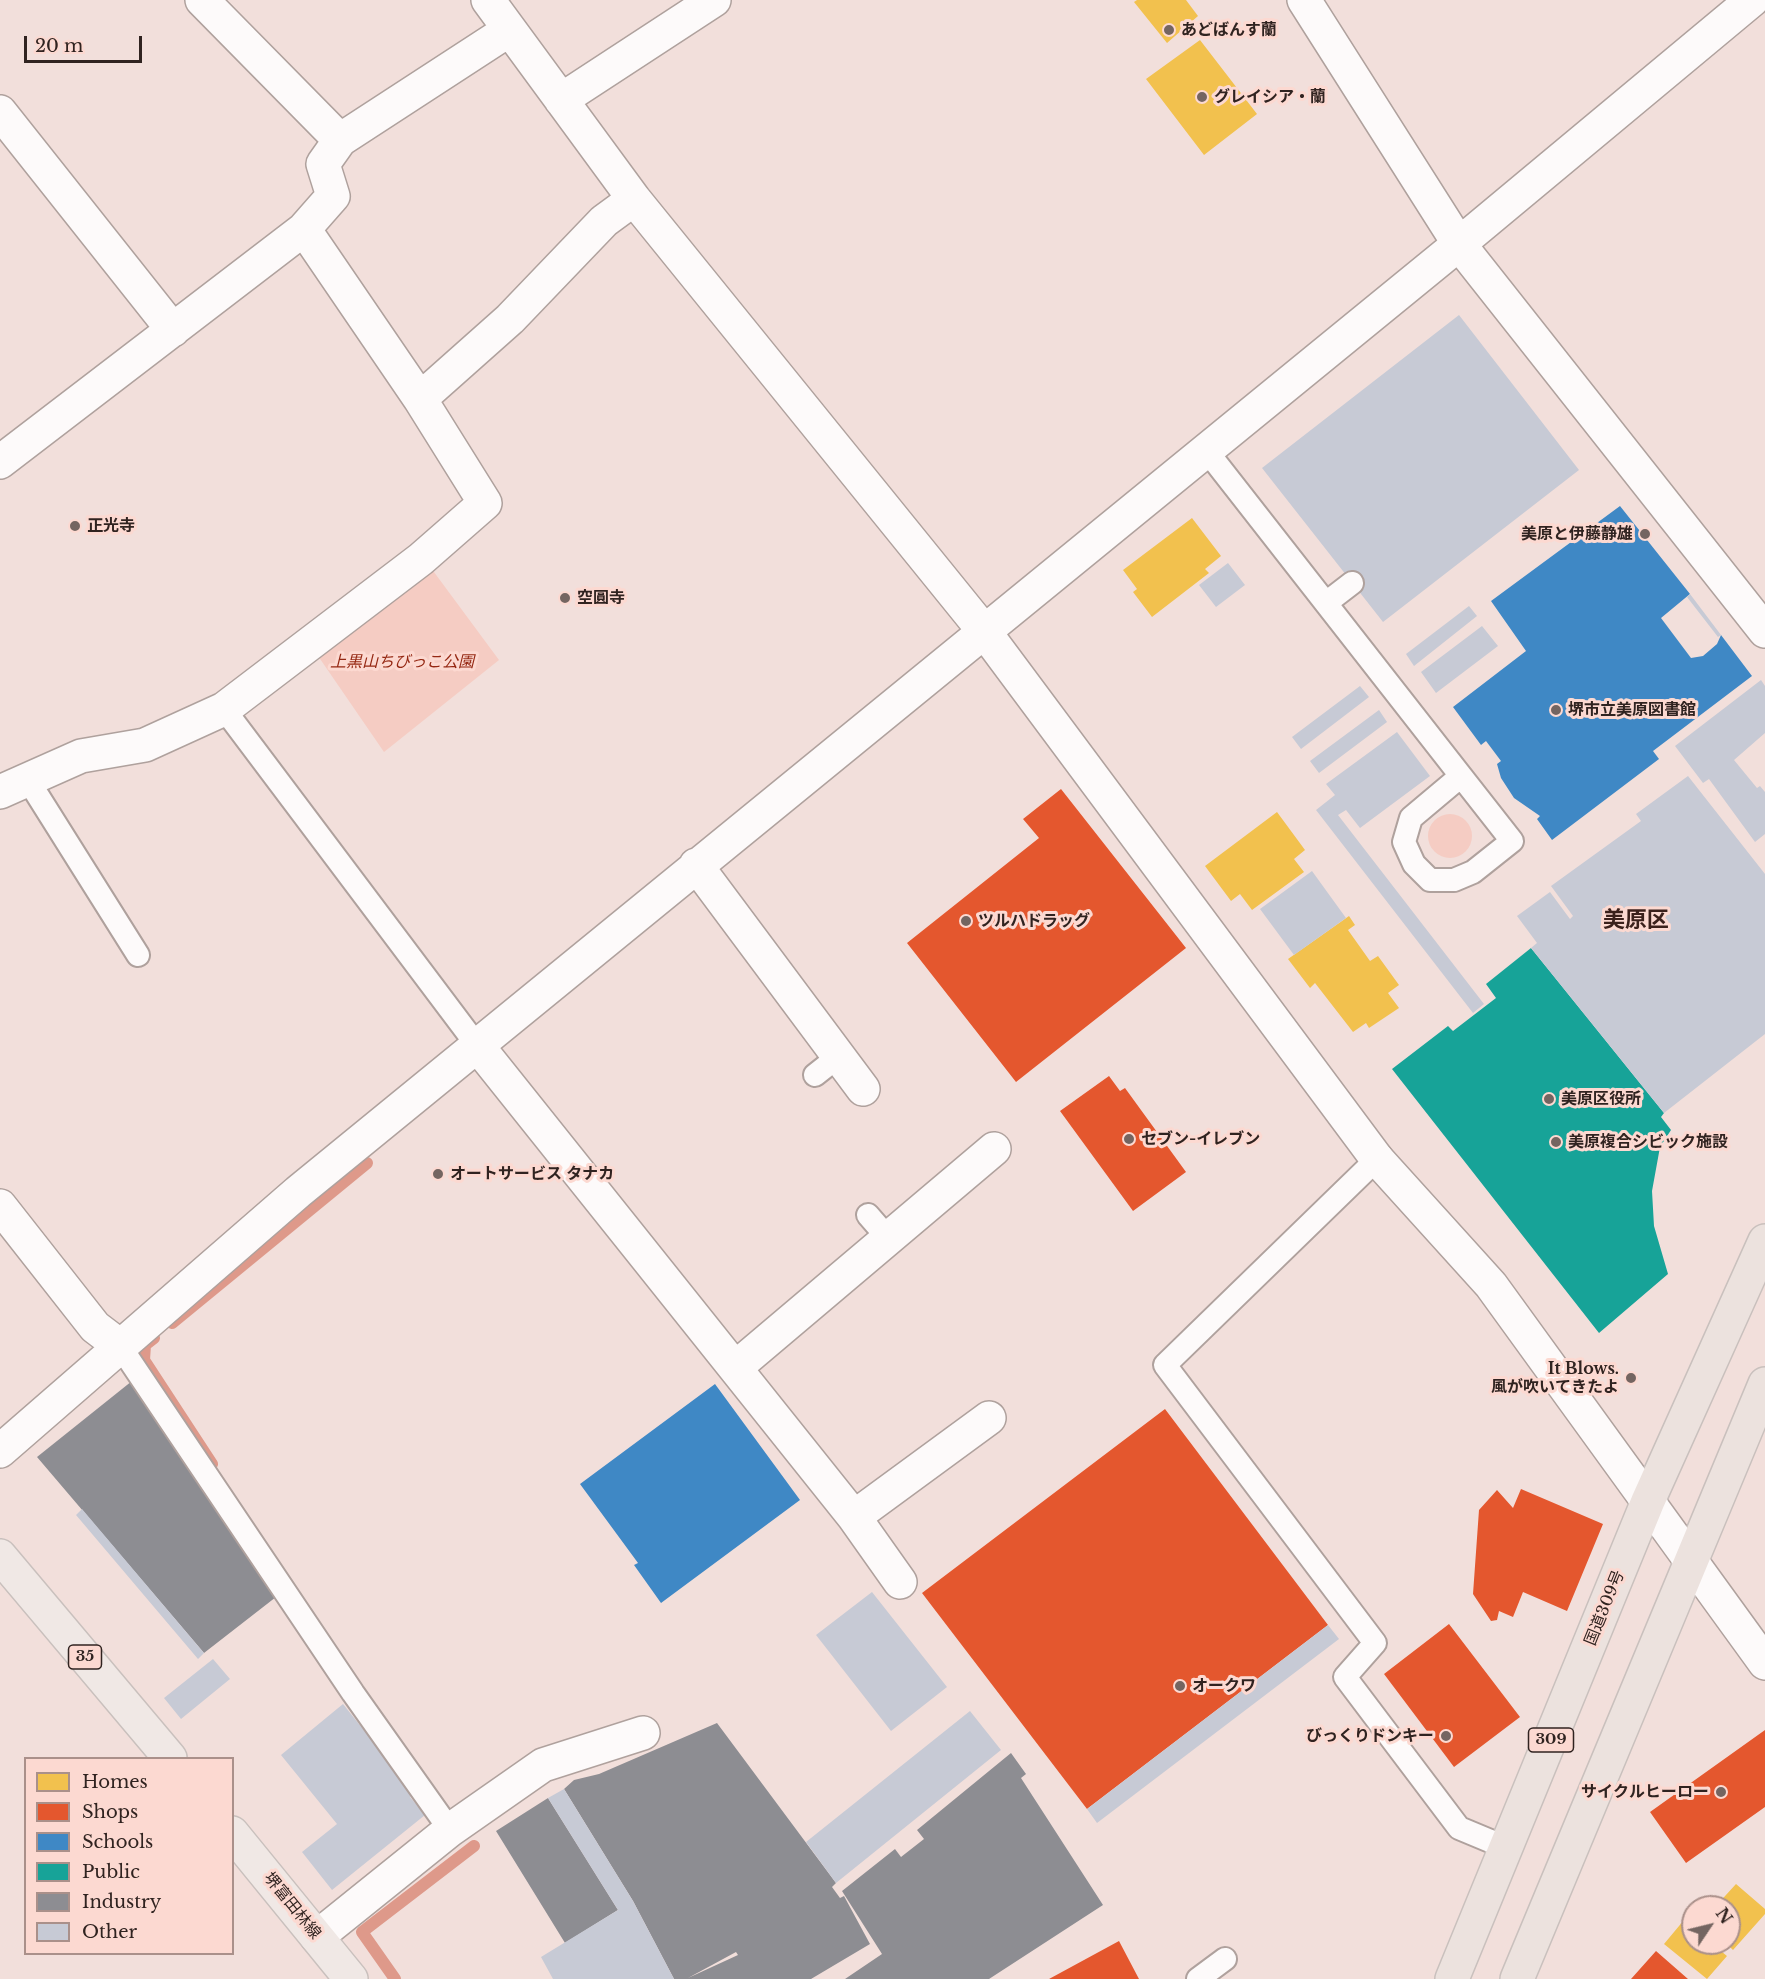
<!DOCTYPE html>
<html>
<head>
<meta charset="utf-8">
<style>
	body { margin:0 }
	#map { position:relative; width:1765px; height:1979px; overflow:hidden; background:#f2dfdb; font-family:"Libre Baskerville",serif }
	canvas { display:block }
	.legend { position:absolute; left:24px; top:1757px; width:210px; height:198px; box-sizing:border-box; background:#fcd9d1; border:2px solid #aa908a; margin:0; padding:8px 10px; list-style:none; font-size:18px; color:#302320 }
	.legend li { display:flex; align-items:center; gap:12px; height:30px }
	.legend b { width:30px; border:2px solid #aa908a }
	.north { position:absolute; left:1681px; top:1895px; width:60px; height:60px; box-sizing:border-box; background:#fcd9d1; border:2px solid #aa908a; border-radius:50%; rotate:55deg; font-size:16px; font-weight:700; line-height:24px; text-align:center; color:#302320 }
	.north::after { content:''; display:block; margin:auto; width:21px; height:27px; background:#746561; clip-path:polygon(50% 0,100% 100%,50% 72%,0 100%) }
	.scale { position:absolute; left:24px; top:36px; width:118px; height:27px; box-sizing:border-box; border:3px solid #302320; border-top:0; padding-left:8px; font-size:18px; line-height:21px; white-space:nowrap; color:#302320; -webkit-text-stroke:4px #fcd9d1; paint-order:stroke }
</style>
</head>
<body>
<div id="map">
<canvas width="1765" height="1979"></canvas>
<ul class="legend">
<li><b style="height:16px;background:#f2c14e"></b>Homes</li>
<li><b style="height:16px;background:#e4572e"></b>Shops</li>
<li><b style="height:16px;background:#3f88c5"></b>Schools</li>
<li><b style="height:16px;background:#17a398"></b>Public</li>
<li><b style="height:16px;background:#8d8d92"></b>Industry</li>
<li><b style="height:16px;background:#c7cad5"></b>Other</li>
</ul>
<div class="north">N</div>
<div class="scale">20 m</div>
</div>
<script>
const g = document.querySelector('canvas').getContext('2d');
g.lineJoin = 'round';
function fillPath(path, color) {
  g.fillStyle = color;
  g.fill(path, 'evenodd');
}
function toPath(rows) {
  const path = new Path2D();
  for (const r of rows) {
    if (r.length === 3) {
      path.moveTo(r[0] + r[2], r[1]);
      path.arc(r[0], r[1], r[2], 0, 2 * Math.PI);
      continue;
    }
    path.moveTo(r[0], r[1]);
    for (let i = 2; i < r.length; i += 2) path.lineTo(r[i], r[i + 1]);
  }
  return path;
}
function stroke(path, color, width, dash) {
  g.strokeStyle = color;
  g.lineWidth = width;
  g.lineCap = dash ? 'butt' : 'round';
  g.setLineDash(dash || []);
  g.stroke(path);
}
function drawText(font, color, halo, rows, align = 'center') {
  g.font = font + ' "Libre Baskerville","Noto Sans JP",serif';
  g.lineWidth = 6;
  g.setLineDash([]);
  g.textBaseline = 'middle';
  g.strokeStyle = halo;
  g.fillStyle = color;
  for (const [text, x, y, turn = 0] of rows) {
    g.save();
    g.translate(x, y);
    g.rotate((+turn || 0) * Math.PI / 180);
    g.textAlign = isNaN(turn) ? turn : align;
    if (halo) g.strokeText(text, 0, 0);
    g.fillText(text, 0, 0);
    g.restore();
  }
}
fillPath(toPath([
	[431,568,499,660,384,752,316,653],
	[1450,836,22]
]), '#f5ccc3');
fillPath(toPath([
	[1137,0,1186,0,1198,16,1167,43,1134,2],
	[1200,40,1257,114,1204,155,1146,79],
	[1192,518,1221,556,1205,569,1209,573,1152,617,1133,592,1137,589,1123,570],
	[1277,812,1305,850,1294,859,1304,872,1252,910,1240,894,1231,901,1205,866],
	[1349,916,1355,925,1348,930,1370,961,1378,956,1399,985,1388,993,1399,1008,1369,1028,1366,1023,1353,1032,1315,983,1310,988,1288,959],
	[1736,1884,1765,1909,1765,1914,1733,1950,1726,1943,1729,1943,1729,1907,1715,1907],
	[1684,1920,1693,1927,1693,1943,1711,1943,1727,1956,1707,1979,1664,1944]
]), '#f2c14e');
fillPath(toPath([
	[1061,789,1186,948,1016,1082,907,943,1039,838,1023,819],
	[1109,1076,1120,1091,1125,1088,1186,1172,1133,1211,1060,1111],
	[1165,1409,1328,1625,1087,1809,922,1593],
	[1521,1489,1603,1524,1567,1611,1523,1592,1513,1617,1499,1611,1497,1620,1491,1621,1473,1594,1479,1510,1497,1490,1513,1508],
	[1449,1624,1520,1717,1454,1767,1384,1674],
	[1765,1730,1765,1807,1686,1863,1650,1812],
	[1119,1941,1139,1979,1049,1979],
	[1656,1951,1688,1979,1631,1979]
]), '#e4572e');
fillPath(toPath([
	[1620,506,1690,594,1661,618,1691,658,1703,656,1717,644,1721,635,1752,676,1653,751,1659,759,1552,840,1537,819,1540,816,1514,798,1501,778,1497,764,1501,761,1486,741,1481,745,1453,707,1526,651,1491,601],
	[715,1384,800,1500,661,1603,634,1565,638,1563,580,1484]
]), '#3f88c5');
fillPath(toPath([
	[1531,948,1664,1113,1661,1117,1671,1130,1660,1147,1652,1191,1654,1226,1668,1274,1599,1333,1392,1069,1448,1026,1453,1031,1496,998,1486,984]
]), '#17a398');
fillPath(toPath([
	[132,1381,276,1597,204,1653,37,1457],
	[717,1723,836,1883,832,1887,840,1898,844,1896,870,1944,811,1979,674,1979,633,1901,564,1789,574,1780,599,1774],
	[736,1952,738,1955,688,1978],
	[1011,1753,1026,1774,1021,1778,1103,1905,989,1979,845,1979,882,1954,842,1891,895,1849,901,1857,924,1839,917,1830],
	[548,1798,618,1910,565,1943,496,1831]
]), '#8d8d92');
stroke(toPath([
	[172,1323,367,1163],
	[154,1338,145,1345,144,1360,212,1464],
	[395,1979,362,1932,474,1846]
]), '#de998a', 12);
fillPath(toPath([
	[1459,315,1579,470,1383,622,1262,468],
	[1228,563,1245,585,1216,607,1199,585],
	[1690,594,1721,635,1718,637,1687,597],
	[1469,606,1477,616,1414,666,1406,654],
	[1482,626,1498,646,1436,693,1421,672],
	[1761,680,1765,686,1765,733,1734,760,1757,788,1760,786,1765,792,1765,834,1755,842,1709,779,1703,783,1675,746],
	[1360,686,1369,697,1301,749,1292,737],
	[1379,710,1387,722,1319,773,1310,761],
	[1397,732,1430,776,1360,828,1346,810,1338,815,1484,1004,1473,1013,1316,810,1335,795,1326,784],
	[1688,776,1765,874,1765,1034,1664,1113,1531,948,1537,943,1517,916,1550,892,1570,919,1573,916,1551,886,1641,821,1636,814],
	[1312,871,1346,918,1294,955,1260,909],
	[82,1509,204,1653,198,1659,76,1515],
	[872,1592,947,1687,891,1731,816,1635],
	[1328,1625,1339,1639,1097,1823,1087,1809],
	[213,1659,230,1679,181,1719,164,1698],
	[343,1704,414,1793,410,1797,425,1815,332,1890,302,1852,337,1824,281,1755],
	[970,1711,1001,1750,836,1883,806,1842],
	[564,1789,633,1901,674,1979,553,1979,541,1957,618,1910,548,1798]
]), '#c7cad5');
const service = toPath([
	[1206,450,1461,776,1512,841,1473,872,1454,880,1430,880,1414,864,1404,842,1411,818,1461,776],
	[1326,603,1352,583],
	[224,709,476,1044],
	[28,780,138,955],
	[815,1075,839,1056],
	[1377,1159,1165,1365,1375,1643,1345,1677,1459,1828,1507,1848],
	[868,1215,888,1238],
	[120,1346,353,1693,450,1830],
	[1198,1979,1225,1959]
]);
const minor = toPath([
	[202,0,340,140],
	[488,0,634,199,984,631,1377,1159],
	[561,100,714,0],
	[0,112,173,330],
	[420,399,510,319,604,221,634,199],
	[0,462,304,229,333,196,323,164,340,140,509,30],
	[0,792,81,756,145,745,224,709,421,559,485,503,420,399,304,229],
	[696,865,863,1089],
	[476,1044,854,1517,900,1582],
	[0,1206,95,1327,120,1346],
	[735,1368,994,1149],
	[0,1451,298,1192,1459,244,1752,0],
	[854,1517,989,1418],
	[317,1937,450,1830,543,1765,643,1733]
]);
const tertiary = toPath([
	[1304,0,1459,244,1765,631],
	[1377,1159,1491,1285,1765,1663]
]);
const primary = toPath([
	[0,1556,170,1758],
	[232,1833,351,1979]
]);
const trunk = toPath([
	[1452,1979,1648,1501,1765,1241],
	[1517,1979,1765,1384]
]);
stroke(service, '#afa19d', 26);
stroke(minor, '#afa19d', 36);
stroke(tertiary, '#afa19d', 36);
stroke(primary, '#c9c0bd', 36);
stroke(trunk, '#c9c0bd', 36);
stroke(service, '#fdfafa', 22);
stroke(minor, '#fdfafa', 33);
stroke(tertiary, '#fdfafa', 33);
stroke(primary, '#f0e8e5', 33);
stroke(trunk, '#ece2de', 33);
for (const [x, y, r, color] of [
	[1169,30,6,"#746561"],
	[1202,97,6,"#746561"],
	[75,526,6,"#746561"],
	[1645,534,6,"#746561"],
	[565,598,6,"#746561"],
	[1556,710,6,"#746561"],
	[966,921,6,"#746561"],
	[1549,1099,6,"#746561"],
	[1129,1139,6,"#746561"],
	[1556,1142,6,"#746561"],
	[438,1174,6,"#746561"],
	[1631,1378,6,"#746561"],
	[1180,1686,6,"#746561"],
	[1446,1736,6,"#746561"],
	[1721,1792,6,"#746561"]
]) {
  const dot = new Path2D();
  dot.arc(x, y, r, 0, 2 * Math.PI);
  g.fillStyle = color;
  g.fill(dot);
  stroke(dot, '#fcd9d1', 2);
}
for (const [x, y, w] of [
	[85,1657,33],
	[1551,1740,45]
]) {
  const box = new Path2D();
  box.roundRect(x - w / 2, y - 12, w, 24, 4.5);
  g.fillStyle = '#fcd9d1';
  g.fill(box);
  stroke(box, '#302320', 1.5);
}
drawText('bold 15px', '#302320', null, [
	["35",85,1657],
	["309",1551,1740]
]);
drawText('bold 16px', '#302320', '#fcd9d1', [
	["あどばんす蘭",1181,30],
	["グレイシア・蘭",1214,97],
	["正光寺",87,526],
	["美原と伊藤静雄",1633,534,"right"],
	["空圓寺",577,598],
	["堺市立美原図書館",1568,710],
	["ツルハドラッグ",978,921],
	["美原区役所",1561,1099],
	["セブン-イレブン",1141,1139],
	["美原複合シビック施設",1568,1142],
	["オートサービス タナカ",450,1174],
	["It Blows.",1619,1369,"right"],
	["風が吹いてきたよ",1619,1387,"right"],
	["オークワ",1192,1686],
	["びっくりドンキー",1434,1736,"right"],
	["サイクルヒーロー",1709,1792,"right"]
], 'left');
drawText('italic 16px', '#952813', '#fcd9d1', [
	["上黒山ちびっこ公園",402,662]
]);
drawText('16px', '#302320', '#fcd9d1', [
	["国道309号",1605,1608,-68],
	["堺富田林線",292,1906,51]
]);
drawText('bold 22px', '#3b211c', '#fcd9d1', [
	["美原区",1636,921]
]);
</script>
</body>
</html>
